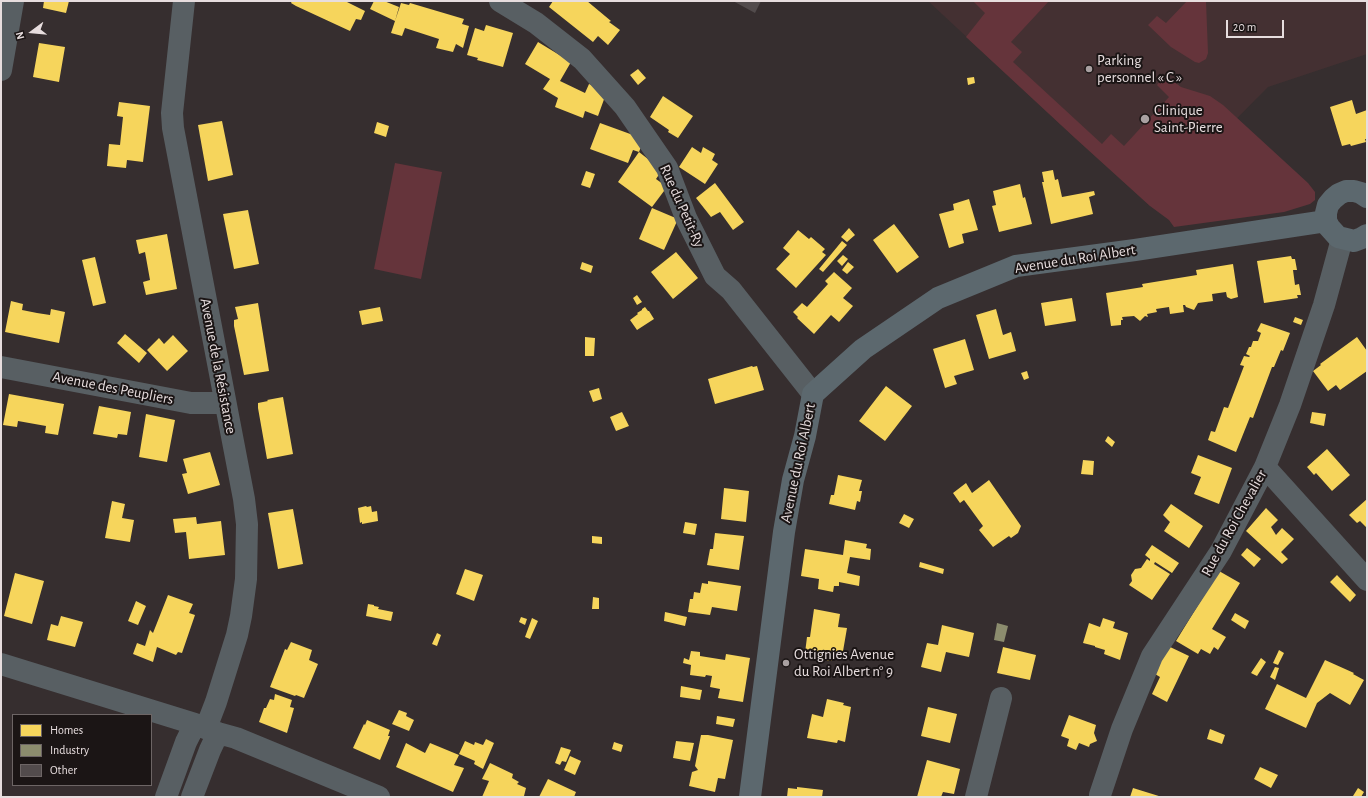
<!DOCTYPE html>
<html>
<head>
<meta charset="utf-8">
<style>
	body { margin:0 }
	#map { position:relative; width:1368px; height:798px; overflow:hidden; background:#362e2f; font-family:"Alegreya Sans",sans-serif }
	canvas { display:block }
	.frame { position:absolute; inset:0; border:2px solid #e7ddde; pointer-events:none }
	.legend { position:absolute; left:12px; top:714px; width:140px; height:72px; box-sizing:border-box; background:#1b1515; border:1px solid #6d6565; margin:0; padding:5px 7px; list-style:none; font-size:12px; color:#e7ddde }
	.legend li { display:flex; align-items:center; gap:8px; height:20px }
	.legend b { width:20px; border:1px solid #6d6565 }
	.north { position:absolute; left:12px; top:12px; width:40px; height:40px; -webkit-text-stroke:3px #1b1515; paint-order:stroke; rotate:254deg; font-size:11px; font-weight:700; line-height:16px; text-align:center; color:#e7ddde }
	.north::after { content:''; display:block; margin:auto; width:14px; height:18px; background:#e7ddde; clip-path:polygon(50% 0,100% 100%,50% 72%,0 100%) }
	.scale { position:absolute; left:1226px; top:20px; width:58px; height:18px; box-sizing:border-box; border:2px solid #e7ddde; border-top:0; padding-left:5px; font-size:12px; line-height:14px; white-space:nowrap; color:#e7ddde; -webkit-text-stroke:3px #1b1515; paint-order:stroke }
</style>
</head>
<body>
<div id="map">
<canvas width="1368" height="798"></canvas>
<div class="frame"></div>
<ul class="legend">
<li><b style="height:11px;background:#f6d55c"></b>Homes</li>
<li><b style="height:11px;background:#8c8c6e"></b>Industry</li>
<li><b style="height:11px;background:#524b4c"></b>Other</li>
</ul>
<div class="north">N</div>
<div class="scale">20 m</div>
</div>
<script>
const g = document.querySelector('canvas').getContext('2d');
g.lineJoin = 'round';
function fillPath(path, color) {
  g.fillStyle = color;
  g.fill(path, 'evenodd');
}
function toPath(rows) {
  const path = new Path2D();
  for (const r of rows) {
    path.moveTo(r[0], r[1]);
    for (let i = 2; i < r.length; i += 2) path.lineTo(r[i], r[i + 1]);
  }
  return path;
}
function stroke(path, color, width, dash) {
  g.strokeStyle = color;
  g.lineWidth = width;
  g.lineCap = dash ? 'butt' : 'round';
  g.setLineDash(dash || []);
  g.stroke(path);
}
function drawText(font, color, halo, rows, align = 'center') {
  g.font = font + ' "Alegreya Sans",sans-serif';
  g.lineWidth = 4;
  g.setLineDash([]);
  g.textBaseline = 'middle';
  g.strokeStyle = halo;
  g.fillStyle = color;
  for (const [text, x, y, turn = 0] of rows) {
    g.save();
    g.translate(x, y);
    g.rotate((+turn || 0) * Math.PI / 180);
    g.textAlign = isNaN(turn) ? turn : align;
    if (halo) g.strokeText(text, 0, 0);
    g.fillText(text, 0, 0);
    g.restore();
  }
}
fillPath(toPath([
	[928,1,1367,1,1367,54,1268,87,1150,206,1075,138]
]), '#443032');
fillPath(toPath([
	[973,1,1049,1,1011,42,1022,52,1013,62,1102,144,1111,134,1124,146,1169,97,1157,85,1165,75,1181,87,1210,96,1223,105,1308,183,1315,192,1315,200,1310,204,1284,212,1174,227,1169,220,1150,206,1075,138,966,37,985,13],
	[1187,1,1206,1,1208,53,1206,59,1199,63,1195,62,1171,47,1148,25,1157,16,1166,23],
	[395,163,442,172,421,279,374,269]
]), '#65343b');
fillPath(toPath([
	[44,1,69,1,66,13,43,8],
	[292,1,345,1,365,11,361,20,356,19,350,31,296,6,291,3],
	[374,1,384,1,399,7,395,21,370,9],
	[553,1,587,1,611,21,609,22,620,30,608,45,598,36,593,42,549,7],
	[401,3,409,5,410,3,464,19,462,24,469,26,463,48,456,44,453,52,436,48,439,39,405,28,402,36,391,33],
	[486,25,513,33,503,67,477,60,478,58,467,55,475,28,484,31],
	[538,42,571,62,560,81,585,93,589,84,607,91,598,116,585,111,583,118,555,107,558,98,543,89,550,79,525,64],
	[39,43,65,47,59,82,33,77],
	[638,69,646,78,638,85,630,75],
	[974,77,975,83,968,85,967,78],
	[663,96,693,116,678,138,668,132,669,130,650,117],
	[1352,100,1356,114,1367,110,1367,139,1365,139,1366,142,1351,146,1350,144,1342,146,1330,107],
	[119,102,150,106,143,162,127,160,126,168,107,166,109,144,120,145,123,117,117,116],
	[222,121,233,175,208,181,198,125],
	[377,122,389,126,386,137,374,133],
	[600,123,644,139,639,152,662,170,656,179,667,187,652,207,618,182,639,152,633,150,628,163,590,149],
	[692,147,701,153,703,147,715,154,712,160,718,164,705,184,679,167],
	[1053,170,1055,180,1058,179,1062,197,1094,191,1095,195,1089,197,1093,214,1051,224,1042,182,1044,182,1042,172],
	[586,171,595,174,590,188,581,185],
	[715,183,744,222,733,230,720,212,711,217,696,198],
	[1020,184,1023,198,1025,197,1032,224,999,232,992,206,996,205,993,191],
	[969,199,978,230,962,234,964,243,949,248,939,214,954,210,953,204],
	[652,208,678,219,664,250,639,239],
	[248,210,259,264,234,269,223,214],
	[894,224,919,257,897,273,873,240],
	[849,228,855,235,847,242,841,237],
	[798,230,809,239,811,237,825,249,822,252,826,255,796,288,776,269,790,254,783,248],
	[167,234,177,289,146,295,143,282,150,280,145,252,139,254,136,240],
	[842,241,847,245,823,272,819,269],
	[676,252,698,278,673,299,651,272],
	[843,255,848,259,842,266,837,261],
	[1291,256,1292,259,1295,259,1297,270,1293,270,1295,285,1299,284,1301,295,1297,295,1298,298,1264,303,1257,261],
	[95,257,106,303,93,306,82,260],
	[582,262,593,266,591,273,580,269],
	[848,262,854,267,847,274,842,270],
	[1233,264,1238,297,1231,299,1227,297,1226,292,1212,294,1213,301,1198,303,1194,310,1186,307,1185,305,1183,305,1184,312,1170,314,1169,307,1156,309,1157,312,1147,314,1148,317,1145,316,1140,321,1134,316,1122,317,1123,320,1121,320,1121,325,1111,326,1106,293,1143,287,1142,284,1197,275,1196,270],
	[834,272,852,288,843,298,853,306,839,322,831,315,814,334,797,318,798,317,793,312,802,303,807,307,828,284,825,281],
	[637,295,642,302,637,305,633,298],
	[1072,298,1076,321,1045,326,1041,303],
	[11,301,23,304,22,310,37,313,50,315,51,309,65,312,59,343,5,332],
	[258,303,269,371,244,375,234,326,234,320,238,319,235,307],
	[380,307,383,321,362,325,359,311],
	[645,307,648,311,649,311,654,319,637,330,630,320,638,314,637,313,642,310,642,309],
	[996,309,1003,335,1011,332,1016,351,989,359,976,315],
	[1295,317,1303,320,1301,325,1293,322],
	[1261,323,1290,333,1283,351,1281,350,1274,367,1272,367,1253,418,1250,417,1236,452,1208,440,1211,431,1215,432,1224,407,1228,408,1244,366,1240,365,1244,356,1249,357,1250,356,1246,354,1249,347,1251,347,1253,341,1258,341,1261,333,1257,331],
	[125,334,147,353,139,363,117,343],
	[173,335,188,351,167,371,147,350,159,338,164,344],
	[585,337,595,338,594,356,585,356],
	[1357,337,1367,351,1367,371,1340,390,1336,385,1328,391,1313,371,1321,365,1320,364],
	[965,339,974,370,954,376,957,384,945,388,933,349],
	[752,366,753,367,757,366,764,390,715,404,708,379],
	[1027,371,1029,378,1024,380,1021,373],
	[886,386,912,406,885,441,859,421],
	[599,388,602,399,593,402,589,391],
	[9,394,64,404,58,435,45,433,46,426,18,421,17,427,3,425],
	[283,397,293,454,267,459,258,408,258,403,268,401,267,400],
	[99,406,131,412,127,435,118,434,117,438,93,434],
	[622,412,629,426,616,431,610,417],
	[1312,412,1326,414,1324,426,1310,423],
	[146,414,175,420,167,462,139,457],
	[1108,436,1115,442,1112,447,1105,441],
	[1327,449,1350,475,1332,491,1316,473,1314,475,1307,467],
	[210,452,220,485,188,494,182,474,187,473,183,459],
	[1198,455,1232,468,1219,504,1194,494,1201,477,1191,473],
	[1083,460,1094,461,1093,475,1081,474],
	[838,475,862,480,859,491,862,491,860,502,857,501,855,510,829,504,831,495,834,495],
	[989,480,1021,526,1018,533,1011,538,1009,536,993,547,979,530,983,526,964,500,960,503,953,493,966,483,972,493],
	[724,488,749,491,746,522,721,519],
	[1367,499,1367,528,1360,521,1357,523,1349,515],
	[112,501,125,504,122,518,134,520,130,542,105,538],
	[1171,504,1203,526,1189,548,1164,531,1170,522,1163,515],
	[366,506,367,507,371,506,372,512,377,511,378,521,362,524,362,522,360,523,358,508],
	[1266,508,1278,520,1271,527,1276,535,1282,528,1294,539,1281,552,1288,559,1282,564,1246,531],
	[293,509,303,564,278,569,268,513],
	[904,514,914,519,909,528,899,523],
	[196,517,197,524,221,521,225,555,189,559,186,532,175,533,173,519],
	[685,522,697,524,695,535,683,533],
	[715,533,744,536,739,570,707,565,710,549,713,549],
	[592,536,602,537,602,544,592,543],
	[845,540,867,544,866,548,871,549,870,560,850,557,847,573,860,576,859,586,839,582,839,586,834,586,833,592,818,589,819,579,801,576,805,549,843,555],
	[1152,545,1179,563,1172,573,1155,562,1154,564,1170,574,1152,600,1129,585,1132,581,1131,575,1135,569,1141,568,1147,559,1150,561,1150,559,1145,555],
	[1247,548,1261,559,1254,567,1241,555],
	[920,562,944,569,943,574,919,567],
	[465,569,483,575,474,601,456,594],
	[1219,571,1240,583,1212,629,1226,637,1218,650,1214,647,1210,654,1201,649,1198,654,1176,641],
	[15,573,44,581,32,624,4,616],
	[1337,575,1356,595,1350,602,1330,582],
	[708,581,741,586,737,611,712,607,710,615,688,612,690,599,693,599,694,592,700,593,702,583,708,584],
	[168,595,193,604,189,613,195,615,182,653,178,652,176,655,157,647,153,662,133,654,137,643,145,646,150,630,153,633],
	[593,597,599,598,599,609,592,609],
	[136,601,146,606,138,625,128,621],
	[368,604,374,605,374,606,379,607,378,609,393,612,391,621,366,616],
	[814,609,840,614,838,627,847,628,842,657,834,655,834,657,832,657,832,661,820,660,821,655,805,653,807,637,810,637],
	[665,612,687,617,685,626,664,621],
	[1235,613,1249,621,1245,629,1231,620],
	[61,616,83,622,75,647,47,640,51,624,58,626],
	[521,617,527,619,525,625,519,622],
	[532,618,538,621,530,639,525,637],
	[1103,618,1115,622,1113,628,1128,633,1120,660,1104,654,1105,650,1095,647,1095,646,1083,643,1089,623,1100,627],
	[942,625,974,633,969,657,946,652,941,672,921,667,927,643,938,645],
	[437,633,441,635,437,646,432,644],
	[291,642,312,650,309,660,318,664,304,698,296,695,295,696,270,687,285,649,287,650],
	[1168,646,1189,656,1167,702,1152,694,1160,677,1155,674],
	[1003,647,1036,655,1030,680,997,673],
	[1279,650,1284,653,1278,665,1273,663],
	[691,651,700,652,700,656,725,660,726,654,750,658,743,702,718,698,720,689,710,687,712,676,706,675,705,677,690,675,691,665,683,663,684,658,689,660],
	[1261,658,1266,662,1257,676,1251,673],
	[1325,660,1354,673,1353,674,1364,680,1350,705,1330,693,1317,703,1306,728,1265,709,1277,684,1306,698],
	[1275,667,1279,668,1275,680,1270,677],
	[681,686,702,690,700,700,680,697],
	[275,694,292,700,290,707,294,708,287,733,259,722,264,708,266,708,270,699,274,700],
	[827,699,844,703,843,705,851,707,845,742,838,740,837,743,807,738,812,714,823,717],
	[928,707,957,714,950,743,921,736],
	[399,710,407,713,406,716,414,720,409,731,392,724],
	[1069,715,1096,725,1094,733,1097,741,1090,744,1089,747,1079,743,1076,750,1067,746,1069,739,1061,736],
	[717,716,735,719,733,727,716,724],
	[367,720,390,730,388,736,390,736,380,760,353,748,364,724,365,725],
	[1210,729,1225,735,1222,744,1207,739],
	[701,735,708,735,733,740,725,779,718,778,715,792,689,786,692,772,698,770,695,766],
	[486,739,494,743,483,769,474,764,475,761,459,754,465,741,474,745,475,742,483,745],
	[676,741,694,743,690,761,673,758],
	[614,742,623,745,621,752,612,749],
	[406,743,425,753,430,743,459,755,454,765,464,768,453,792,396,767],
	[561,747,571,750,566,762,562,761,560,765,555,763],
	[570,756,581,761,575,775,564,770],
	[927,760,960,769,954,794,943,792,941,797,917,797],
	[490,763,513,774,512,778,519,782,517,784,526,788,524,796,527,797,482,797,489,781,482,779],
	[1260,767,1278,775,1271,788,1254,779],
	[548,779,576,792,574,797,539,797],
	[797,787,823,790,822,797,787,797,788,788,797,789],
	[1133,788,1162,797,1130,797],
	[1358,788,1364,792,1361,797,1354,797,1353,796]
]), '#f6d55c');
fillPath(toPath([
	[997,623,1008,626,1004,642,994,640]
]), '#8c8c6e');
fillPath(toPath([
	[733,1,761,1,755,13]
]), '#524b4c');
stroke(toPath([
	[184,1,172,113,173,128,244,499,247,524,246,579,241,616,237,635,216,702,206,728],
	[500,1,536,23,582,59,625,107,667,168,686,218,715,276,731,290,813,394],
	[1,70,13,1],
	[1,367,191,403,225,403],
	[1265,467,1367,580],
	[1,664,195,724,218,733,236,738,379,797],
	[1100,795,1122,729,1152,656,1221,551,1265,467,1290,405,1324,305,1342,239],
	[166,797,186,742,195,724],
	[192,797,210,750,218,733],
	[976,797,1001,698]
]), '#585f63', 22);
stroke(toPath([
	[1367,197,1361,193,1354,191,1346,191,1339,194,1333,199,1328,205,1326,213,1326,221,1329,227,1338,237,1354,241,1362,238,1367,235],
	[750,797,784,532,793,480,805,436,813,394,863,349,938,298,1016,266,1135,250,1326,221]
]), '#5c686e', 22);
for (const [x, y, r, color] of [
	[1089,69,4,"#a9a0a1"],
	[1145,119,5,"#a9a0a1"],
	[786,663,4,"#a9a0a1"]
]) {
  const dot = new Path2D();
  dot.arc(x, y, r, 0, 2 * Math.PI);
  g.fillStyle = color;
  g.fill(dot);
  stroke(dot, '#1b1515', 1.5);
}
drawText('15px', '#e7ddde', '#1b1515', [
	["Parking",1097,60],
	["personnel « C »",1097,77],
	["Clinique",1154,110],
	["Saint-Pierre",1154,127],
	["Ottignies Avenue",794,654],
	["du Roi Albert n° 9",794,671]
], 'left');
drawText('15px', '#e7ddde', '#1b1515', [
	["Rue du Petit-Ry",682,206,66],
	["Avenue du Roi Albert",1075,259,-9],
	["Avenue de la Résistance",218,366,79],
	["Avenue des Peupliers",113,388,11],
	["Avenue du Roi Albert",798,463,-78],
	["Rue du Roi Chevalier",1234,523,-61]
]);
</script>
</body>
</html>
